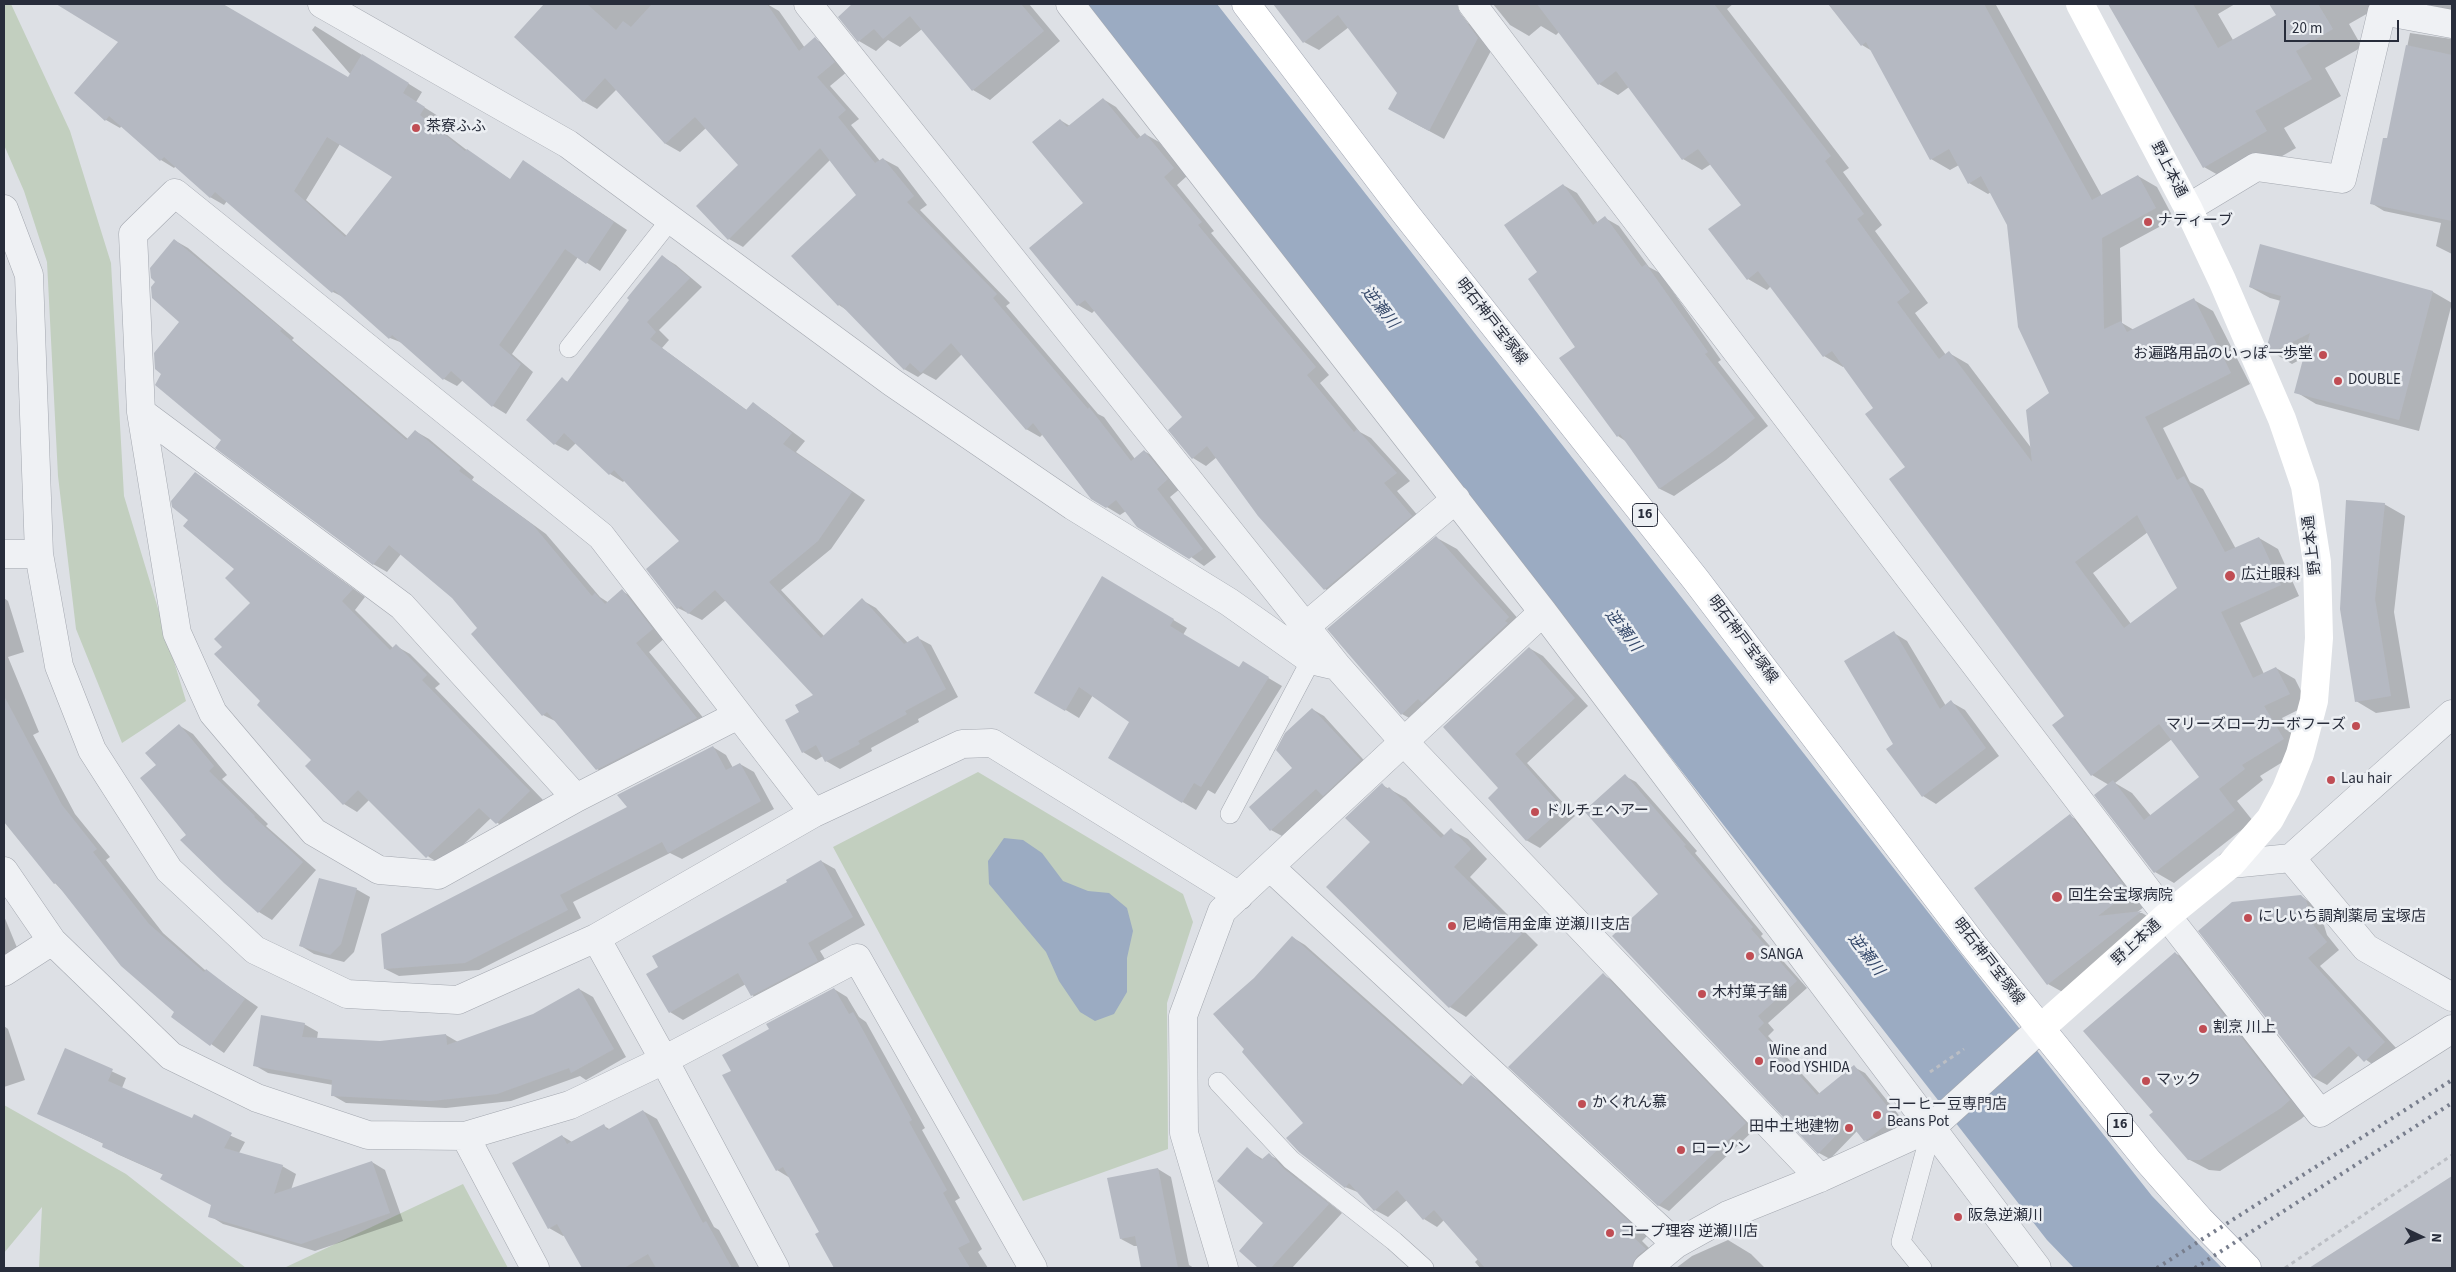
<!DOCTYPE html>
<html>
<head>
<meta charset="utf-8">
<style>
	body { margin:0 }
	#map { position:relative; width:2456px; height:1272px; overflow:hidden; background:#dde0e5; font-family:"Source Sans 3",sans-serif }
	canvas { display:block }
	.frame { position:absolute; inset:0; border:5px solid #282d3b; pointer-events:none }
	.north { position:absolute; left:2396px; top:1212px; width:50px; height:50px; -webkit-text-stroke:4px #eceff3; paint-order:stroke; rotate:93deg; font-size:14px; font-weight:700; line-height:20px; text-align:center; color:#282d3b }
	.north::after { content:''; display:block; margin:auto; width:18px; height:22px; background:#282d3b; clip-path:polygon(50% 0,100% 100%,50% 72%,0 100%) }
	.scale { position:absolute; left:2284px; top:20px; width:115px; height:22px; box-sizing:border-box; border:2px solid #282d3b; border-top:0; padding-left:6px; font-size:15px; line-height:18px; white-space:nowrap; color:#282d3b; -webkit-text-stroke:4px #eceff3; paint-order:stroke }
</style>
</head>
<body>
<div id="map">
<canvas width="2456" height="1272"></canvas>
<div class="frame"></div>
<div class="north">N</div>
<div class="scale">20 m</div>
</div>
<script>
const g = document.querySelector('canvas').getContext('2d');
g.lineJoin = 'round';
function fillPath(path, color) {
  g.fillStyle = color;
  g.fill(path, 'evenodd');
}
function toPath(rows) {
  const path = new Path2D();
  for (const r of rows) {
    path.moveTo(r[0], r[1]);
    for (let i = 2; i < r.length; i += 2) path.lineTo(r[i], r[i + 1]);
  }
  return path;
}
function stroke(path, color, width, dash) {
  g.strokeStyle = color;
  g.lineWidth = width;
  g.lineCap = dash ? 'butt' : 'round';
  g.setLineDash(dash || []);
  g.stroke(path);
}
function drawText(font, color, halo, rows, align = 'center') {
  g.font = font + ' "Source Sans 3","Noto Sans JP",sans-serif';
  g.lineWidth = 5;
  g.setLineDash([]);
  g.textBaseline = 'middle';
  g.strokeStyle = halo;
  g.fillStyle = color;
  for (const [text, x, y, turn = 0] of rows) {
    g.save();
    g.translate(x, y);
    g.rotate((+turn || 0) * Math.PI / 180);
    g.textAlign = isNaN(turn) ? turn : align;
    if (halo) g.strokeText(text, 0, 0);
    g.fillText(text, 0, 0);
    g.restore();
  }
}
fillPath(toPath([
	[4,4,11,4,70,131,111,263,124,496,186,701,122,743,76,629,58,476,47,262,24,191,4,145],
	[978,772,1183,894,1193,922,1167,1003,1168,1149,1023,1201,833,847],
	[4,1105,126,1174,246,1268,39,1268,42,1207,4,1253],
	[463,1184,508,1268,284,1268]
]), '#c2cfbf');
fillPath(toPath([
	[1084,4,1217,4,1989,990,2152,1196,2222,1268,2074,1268,2047,1240],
	[1004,838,1023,840,1042,853,1063,881,1088,891,1109,893,1127,908,1133,931,1127,958,1127,992,1114,1014,1095,1021,1080,1012,1059,981,1046,952,989,884,988,861]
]), '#9babc2');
fillPath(toPath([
	[58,4,222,4,348,79,351,75,312,30,315,26,422,92,416,102,438,116,433,124,468,151,511,180,537,170,627,230,600,271,578,257,512,354,533,372,506,414,493,406,463,380,457,386,444,379,405,344,390,338,347,299,333,292,227,201,224,205,210,197,176,166,174,168,161,160,122,125,120,128,106,120,75,93,120,42],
	[340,144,393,177,347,236,306,200],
	[546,4,741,4,750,13,767,4,779,11,805,48,815,39,829,47,848,71,830,86,859,119,851,125,880,161,883,159,898,167,927,205,920,210,1010,303,1006,306,1098,414,1104,417,1135,459,1144,451,1158,459,1181,488,1170,497,1216,557,1204,566,1126,511,1120,515,1092,498,1043,434,1040,437,1026,429,962,354,936,380,923,373,918,377,904,369,848,311,839,305,858,195,830,160,743,247,729,239,697,206,739,165,706,128,680,152,666,144,617,89,597,109,583,101,515,37],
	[854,4,1029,4,1060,41,990,100,973,90,922,29,900,47,888,40,876,51,859,41,840,17],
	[1275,4,1453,4,1468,23,1479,29,1493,47,1444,139,1405,118,1398,93,1349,27,1319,50,1304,42],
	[1493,4,1733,4,1727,9,1849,168,1843,172,1882,225,1875,231,1928,303,1915,313,1946,355,1949,353,1968,364,2032,449,2051,393,2008,225,1991,192,1988,194,1969,183,1959,165,1950,170,1931,159,1872,51,1862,45,1830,4,1936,4,1943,13,1959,4,1996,5,2102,196,2138,176,2157,187,2174,219,2120,248,2122,323,2134,330,2194,300,2213,311,2250,384,2163,428,2190,482,2203,489,2236,549,2259,538,2278,549,2299,596,2240,623,2264,674,2276,668,2295,679,2308,705,2282,718,2302,750,2260,776,2263,780,2237,801,2253,821,2174,883,2155,872,2109,785,2092,775,2054,725,2066,716,1906,467,1875,409,1844,366,1843,367,1824,356,1771,286,1767,290,1748,279,1743,205,1711,164,1702,170,1683,159,1629,87,1618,95,1599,84,1559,32,1556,35,1541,26,1529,36,1510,25],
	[2148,532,2179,589,2131,624,2093,573],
	[2172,739,2201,777,2151,816,2132,793,2115,783],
	[2110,4,2235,4,2218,14,2233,40,2278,15,2271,4,2384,4,2349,24,2362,47,2325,68,2341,96,2284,128,2296,148,2234,184,2204,167],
	[2417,4,2452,4,2452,20],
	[2410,33,2452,39,2452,254,2436,246,2441,223,2384,211,2371,203,2388,140],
	[1103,99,1116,107,1141,137,1145,134,1159,142,1187,176,1177,185,1214,231,1211,233,1329,375,1320,383,1360,432,1371,438,1410,481,1397,491,1425,524,1338,597,1325,589,1217,457,1206,466,1193,458,1184,418,1095,310,1092,313,1078,305,1030,248,1084,203,1060,120,1070,126],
	[1563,185,1577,193,1598,223,1605,218,1619,226,1649,267,1660,273,1721,360,1718,362,1768,426,1726,460,1674,496,1660,489,1627,442,1618,436,1539,272],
	[174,240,188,248,294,338,292,340,408,439,415,431,429,439,474,477,472,480,546,534,600,597,609,603,622,591,636,599,666,637,649,652,710,726,611,777,597,769,557,722,543,715,472,634,479,628,453,597,401,554,387,572,373,564,223,440,181,322,157,282],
	[663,257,676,265,702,287,659,330,669,340,662,348,748,411,753,404,766,412,805,441,796,452,865,500,831,549,781,590,824,636,862,600,876,608,908,643,918,638,931,645,958,697,918,719,919,722,871,748,872,751,840,769,826,761,823,756,816,760,803,752,800,713,815,696,726,600,702,620,678,608,681,541,625,480,623,482,610,474,576,443,568,451,555,444,562,379,568,382],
	[2250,287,2433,292,2452,303,2419,431,2316,404,2296,392,2305,357,2292,364,2272,352,2281,301,2270,298],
	[195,473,365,597,355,610,393,648,396,646,410,654,440,684,435,688,543,800,510,832,491,818,442,865,429,857,370,799,357,812,344,804,313,760,262,701,224,647,251,603,236,569,190,519],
	[2384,504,2405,516,2394,612,2410,708,2376,713,2356,701],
	[1437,538,1457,549,1528,630,1422,725,1402,714],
	[1116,586,1187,628,1183,635,1240,669,1243,663,1282,686,1215,794,1208,790,1196,810,1109,758,1131,721,1093,695,1079,718,1036,692],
	[4,598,8,601,24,652,8,657,39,732,33,735,75,814,110,857,106,860,163,933,205,970,258,1007,224,1053,172,1017,176,1012,55,883,30,853,4,803],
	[1894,633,1907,641,1946,706,1951,702,1965,710,1999,756,1936,804,1923,796,1895,744],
	[1529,648,1543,656,1588,706,1527,763,1575,816,1540,848,1526,840,1500,788],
	[1312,709,1324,716,1371,768,1282,836,1271,830,1294,768],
	[180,726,193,734,227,775,222,779,268,824,266,826,316,870,272,920,259,912,187,835,157,766],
	[713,747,726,755,733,768,740,764,754,772,774,809,682,859,670,853,573,902,581,918,479,970,399,976,385,969,629,807],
	[1625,776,1636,782,1697,851,1695,853,1763,934,1761,936,1807,988,1768,1023,1774,1030,1768,1036,1820,1094,1854,1067,1865,1073,1906,1124,1876,1146,1865,1140,1858,1130,1830,1159,1819,1153,1659,894],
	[1382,785,1406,798,1445,836,1451,830,1468,839,1487,859,1470,877,1538,945,1466,1017,1450,1007,1372,842],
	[2070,816,2090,827,2148,904,2136,913,2142,913,2161,924,2068,995,2048,984],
	[821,861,835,869,865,925,820,951,831,969,766,1003,752,995,746,984,683,1020,670,1012,789,882],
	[356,889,370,897,354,952,344,962,314,954,301,946],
	[2301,896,2319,909,2327,935,2339,950,2320,966,2398,1050,2378,1068,2359,1055,2327,1085,2314,1078,2200,931],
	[4,916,18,950,4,955],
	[1292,937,1305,945,1463,1085,1471,1076,1484,1084,1647,1236,1642,1241,1650,1249,1627,1268,1480,1268,1475,1262,1478,1259,1444,1220,1437,1227,1424,1219,1407,1200,1388,1217,1375,1210,1360,1193,1345,1187,1305,1123,1246,1049,1255,979],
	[2175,953,2195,965,2309,1112,2301,1119,2220,1171,2209,1170,2188,1159,2155,1112],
	[1603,975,1614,981,1755,1129,1669,1211,1658,1205],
	[579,989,593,997,626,1057,586,1080,580,1076,511,1101,446,1108,346,1103,332,1095,333,1085,268,1073,254,1065,304,1024,318,1032,317,1039,380,1042,446,1035,458,1042,534,1015],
	[834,989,847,997,859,1017,866,1022,925,1128,922,1130,960,1198,955,1201,982,1249,978,1252,988,1268,836,1268,816,1234,820,1232,790,1178,777,1170,733,1072,771,1029],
	[4,1026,8,1029,25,1080,4,1087],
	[66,1050,126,1078,122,1088,245,1142,239,1153,282,1166,296,1174,291,1190,372,1162,385,1170,403,1221,315,1251,223,1224,210,1216,213,1205,164,1175,117,1154,103,1146,104,1144,38,1113],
	[643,1111,657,1119,714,1227,719,1230,740,1268,583,1268,565,1235,563,1236,549,1228,562,1136,572,1142,604,1126,611,1130],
	[1247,1149,1264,1160,1269,1155,1283,1162,1298,1178,1342,1213,1292,1268,1260,1268,1241,1251,1265,1223],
	[1158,1169,1171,1177,1189,1265,1194,1268,1143,1268,1138,1246,1134,1246,1121,1239],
	[2452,1177,2452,1268,2324,1268,2326,1259],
	[1728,1240,1751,1254,1765,1268,1676,1268,1692,1256]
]), '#0003');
fillPath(toPath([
	[56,4,223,4,348,77,362,54,409,83,403,93,425,107,420,115,465,151,467,149,510,179,523,160,614,222,586,264,565,249,499,345,521,364,492,407,451,371,443,380,392,335,389,339,334,290,332,293,215,192,210,198,164,157,160,161,109,116,105,121,74,93,118,42],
	[327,137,392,177,345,237,294,191],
	[544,4,587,4,616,30,623,21,631,27,652,4,767,4,799,51,815,37,835,62,817,77,846,110,838,117,875,163,883,158,914,196,907,202,997,294,993,298,1088,409,1089,407,1131,461,1144,450,1168,479,1157,489,1203,549,1189,559,1137,527,1116,500,1106,508,1091,499,1033,423,1026,430,951,343,921,373,910,363,904,370,840,304,838,306,791,256,856,195,820,148,728,240,696,206,738,165,695,117,665,144,605,78,583,102,514,37],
	[852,4,1021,4,1044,31,972,91,910,16,883,39,874,29,858,42,838,17],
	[1273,4,1457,4,1460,13,1478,38,1429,131,1388,109,1397,93,1338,15,1303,43],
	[1537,4,1714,4,1831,156,1825,161,1864,214,1857,219,1910,292,1897,302,1939,359,1949,351,2032,462,2026,410,2049,393,2018,327,2007,225,1981,176,1968,184,1949,149,1930,160,1866,42,1861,46,1828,4,1984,4,2092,200,2138,175,2156,208,2102,238,2104,329,2121,321,2127,332,2194,298,2231,373,2145,417,2177,480,2184,476,2225,552,2259,537,2281,585,2221,612,2253,678,2276,667,2290,694,2264,706,2284,739,2242,765,2245,769,2219,789,2235,810,2154,873,2094,795,2113,780,2144,820,2199,777,2159,724,2091,776,2052,725,2064,716,1889,479,1905,467,1865,414,1873,408,1832,351,1823,357,1758,271,1747,280,1708,229,1741,205,1698,149,1682,160,1616,71,1598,85],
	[2137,515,2177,588,2124,628,2075,562],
	[2108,4,2193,4,2218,48,2276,15,2269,4,2318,4,2333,29,2296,51,2312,79,2255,111,2267,131,2203,168],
	[2406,45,2452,55,2452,221,2370,204,2383,138,2387,138],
	[1103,98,1137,139,1145,133,1174,168,1164,177,1202,222,1198,225,1316,367,1307,375,1354,432,1357,429,1397,473,1384,483,1412,516,1324,590,1258,516,1207,446,1192,459,1168,430,1182,417,1085,300,1077,306,1029,248,1083,203,1032,142,1060,119,1067,127],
	[1563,184,1593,225,1605,216,1642,267,1646,264,1708,352,1705,354,1755,418,1712,452,1659,489,1620,434,1617,437,1559,358,1575,347,1528,279,1537,272,1504,225],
	[174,239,282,329,280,331,406,440,415,430,461,468,459,471,533,525,592,596,595,593,605,604,622,589,653,629,636,643,697,718,596,770,547,712,542,716,471,634,477,628,452,598,389,545,373,565,215,448,221,440,155,385,161,374,155,369,154,353,179,322,152,298,151,287,155,282,151,278,150,268],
	[2260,244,2433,291,2399,420,2294,393,2310,333,2271,353,2267,346,2281,296,2249,287],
	[662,255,690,278,647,322,656,332,650,339,746,410,753,402,792,433,783,444,852,492,818,541,769,582,821,638,862,598,904,644,918,636,946,689,905,711,907,714,858,741,860,744,825,762,816,745,802,753,785,720,799,712,795,705,813,695,715,590,688,614,681,606,677,609,646,569,679,541,614,470,609,475,564,433,554,445,526,420,562,377,567,382,629,300,627,298],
	[195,472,353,589,342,601,390,650,396,644,427,675,422,680,530,791,496,824,479,808,426,858,358,790,343,805,305,766,311,760,257,705,260,701,214,654,222,647,214,639,250,603,225,578,234,569,183,526,188,520,172,507,171,501],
	[2346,500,2385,503,2375,599,2391,696,2355,702,2340,609],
	[1436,536,1509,617,1505,621,1508,623,1422,703,1418,699,1401,715,1327,629],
	[1102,576,1174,619,1170,626,1239,667,1243,661,1269,677,1201,787,1194,783,1182,803,1108,758,1129,722,1079,687,1065,711,1034,693],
	[1894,631,1940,709,1951,700,1986,748,1922,797,1886,749,1893,744,1844,661],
	[1529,647,1575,698,1515,754,1563,808,1526,841,1488,798,1498,788,1443,727],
	[4,696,62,805,97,849,93,852,149,924,204,972,206,969,245,999,210,1046,171,1017,174,1012,121,966,56,883,54,884,4,822],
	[1312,708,1361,760,1323,796,1316,789,1270,831,1249,807,1292,768,1276,750,1285,733],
	[179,724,214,766,209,771,255,816,254,817,303,862,258,913,224,883,180,840,186,835,140,778,156,765,145,753],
	[713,746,726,770,740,763,761,801,668,853,662,842,560,895,568,910,465,963,384,969,381,934,627,807,617,795],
	[1625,774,1686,845,1684,846,1753,927,1751,929,1797,981,1758,1016,1764,1023,1758,1029,1817,1095,1854,1065,1896,1117,1868,1139,1864,1141,1849,1122,1818,1154,1612,936,1658,894,1584,811],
	[1382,783,1387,789,1389,787,1441,838,1451,828,1471,849,1454,867,1522,934,1449,1008,1326,887,1370,842,1345,818],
	[2070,814,2129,892,2098,916,2142,911,2047,985,1974,888],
	[821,860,853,917,808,943,818,961,751,996,738,973,669,1013,646,974,658,967,652,956,787,882,786,880],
	[319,878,357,888,341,944,330,955,299,946],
	[2301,895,2306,900,2314,926,2327,942,2308,958,2385,1042,2364,1062,2349,1046,2313,1078,2198,931,2232,902],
	[1292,936,1461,1086,1471,1075,1635,1227,1629,1233,1646,1249,1637,1256,1632,1268,1485,1268,1434,1210,1423,1220,1397,1190,1374,1211,1349,1183,1345,1188,1299,1152,1286,1138,1303,1123,1242,1052,1244,1049,1213,1014,1254,978],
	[2175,952,2290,1100,2281,1108,2200,1160,2188,1160,2149,1115,2153,1112,2083,1031],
	[1603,973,1746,1123,1658,1206,1508,1067],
	[579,988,614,1049,571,1073,569,1068,497,1094,431,1101,331,1096,332,1080,253,1066,261,1015,305,1023,302,1037,380,1041,446,1034,447,1045,533,1014],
	[834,988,849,1014,853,1012,912,1120,909,1122,947,1190,943,1193,970,1242,958,1248,970,1268,834,1268,815,1234,819,1232,783,1167,776,1171,722,1075,731,1071,722,1055,769,1029,766,1024],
	[65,1048,113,1069,108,1081,192,1118,194,1114,232,1133,224,1148,283,1165,274,1194,372,1161,390,1213,301,1244,208,1217,211,1205,160,1179,163,1174,102,1147,103,1143,37,1114],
	[643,1110,703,1223,706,1221,732,1268,656,1268,648,1254,624,1268,582,1268,557,1224,548,1229,512,1163,562,1135,567,1144,604,1124,607,1130],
	[1247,1147,1261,1160,1269,1153,1284,1169,1329,1204,1271,1268,1258,1268,1239,1251,1263,1223,1217,1181],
	[1158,1168,1170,1229,1178,1268,1141,1268,1135,1236,1120,1239,1107,1178],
	[2452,1176,2452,1268,2309,1268]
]), '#b5b9c2');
const lane = toPath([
	[569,348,671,219],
	[1230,814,1311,660],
	[1218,1082,1291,1160,1394,1241,1424,1268],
	[1922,1268,1901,1242,1932,1127]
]);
const street = toPath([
	[322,4,568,144,893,383,1073,506,1229,602,1311,660,1337,666],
	[808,4,1337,666,1405,743,1820,1178],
	[1070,4,1543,612,2037,1268],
	[1472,4,2167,916,2320,1113,2452,1029],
	[2188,208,2256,167,2342,179,2382,11,2452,24],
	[4,209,29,275,39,554,59,666,92,750,169,870,255,950,347,994,458,1000,596,938,814,813,962,744,992,743,1239,896],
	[141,412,402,606,576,798],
	[4,554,39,554],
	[1306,626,1456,499],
	[738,715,576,798,438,875,379,870,314,832,213,713,177,633,141,412,133,234,175,193,601,536,814,813],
	[2291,858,2366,948,2452,997],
	[2231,864,2291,858,2452,714],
	[1270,867,1676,1244],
	[4,871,52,941,171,1056,257,1098,368,1135,465,1136,570,1105,664,1060,857,958,1033,1268],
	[596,938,664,1060,775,1268],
	[4,972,52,941],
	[465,1136,535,1268],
	[1224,1268,1184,1133,1183,1016,1222,911,1543,612],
	[1647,1268,1676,1244,1728,1215,1820,1178,1932,1127,2041,1028]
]);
const primary = toPath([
	[1246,4,1405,213,1696,580,1974,946,2148,1161,2200,1220,2247,1268]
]);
stroke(lane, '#a3a7af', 20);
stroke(street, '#a3a7af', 29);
stroke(primary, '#9ea3b0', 29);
stroke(toPath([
	[1930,1072,1964,1049],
	[2285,1268,2452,1155]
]), '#bbbec4', 3, [4, 4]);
stroke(lane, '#eff1f4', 19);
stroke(street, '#eff1f4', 28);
stroke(toPath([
	[2041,1028,2167,916,2231,864,2270,819,2286,789,2300,754,2314,701,2319,638,2317,562,2305,486,2282,419,2222,280,2188,208,2080,4]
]), '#fff', 28);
stroke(primary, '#fff', 28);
stroke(toPath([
	[2157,1268,2452,1080],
	[2195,1268,2452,1103]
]), '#787e8d', 4, [2.5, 5]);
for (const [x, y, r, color] of [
	[416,128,5,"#c04d54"],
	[2148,222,5,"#c04d54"],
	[2323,355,5,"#c04d54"],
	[2338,381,5,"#c04d54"],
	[2230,576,6,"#c04d54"],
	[2356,726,5,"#c04d54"],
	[2331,780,5,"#c04d54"],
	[1535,812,5,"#c04d54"],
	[2057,897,6,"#c04d54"],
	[2248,918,5,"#c04d54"],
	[1452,926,5,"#c04d54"],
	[1750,956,5,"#c04d54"],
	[1702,994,5,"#c04d54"],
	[2203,1029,5,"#c04d54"],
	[1759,1061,5,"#c04d54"],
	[2146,1081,5,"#c04d54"],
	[1582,1104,5,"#c04d54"],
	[1877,1115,5,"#c04d54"],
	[1849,1128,5,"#c04d54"],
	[1681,1150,5,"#c04d54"],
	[1958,1217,5,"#c04d54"],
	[1610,1233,5,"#c04d54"]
]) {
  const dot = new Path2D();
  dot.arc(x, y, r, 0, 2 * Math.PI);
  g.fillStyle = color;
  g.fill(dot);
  stroke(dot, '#eceff3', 2);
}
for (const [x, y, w] of [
	[1645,515,25],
	[2120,1125,25]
]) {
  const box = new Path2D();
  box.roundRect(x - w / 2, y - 11.5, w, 23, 4);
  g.fillStyle = '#eceff3';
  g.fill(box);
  stroke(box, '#282d3b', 1);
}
drawText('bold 14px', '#282d3b', null, [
	["16",1645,515],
	["16",2120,1125]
]);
drawText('15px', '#282d3b', '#eceff3', [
	["茶寮ふふ",426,128],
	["ナティーブ",2158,222],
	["お遍路用品のいっぽ一歩堂",2313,355,"right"],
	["DOUBLE",2348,381],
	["広辻眼科",2241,576],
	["マリーズローカーボフーズ",2346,726,"right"],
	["Lau hair",2341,780],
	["ドルチェヘアー",1545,812],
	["回生会宝塚病院",2068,897],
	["にしいち調剤薬局 宝塚店",2258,918],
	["尼崎信用金庫 逆瀬川支店",1462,926],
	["SANGA",1760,956],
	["木村菓子舗",1712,994],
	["割烹 川上",2213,1029],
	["Wine and",1769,1052],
	["Food YSHIDA",1769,1069],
	["マック",2156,1081],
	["かくれん慕",1592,1104],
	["コーヒー豆専門店",1887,1106],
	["Beans Pot",1887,1123],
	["田中土地建物",1839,1128,"right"],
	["ローソン",1691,1150],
	["阪急逆瀬川",1968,1217],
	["コープ理容 逆瀬川店",1620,1233]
], 'left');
drawText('15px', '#282d3b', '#eceff3', [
	["野上本通",2168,170,63],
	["明石神戸宝塚線",1491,322,52],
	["野上本通",2313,545,-97],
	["明石神戸宝塚線",1742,640,53],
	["野上本通",2137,943,-42],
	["明石神戸宝塚線",1988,962,52]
]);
drawText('italic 16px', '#36496a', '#eceff3', [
	["逆瀬川",1379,308,51],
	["逆瀬川",1622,631,53],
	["逆瀬川",1865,955,53]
]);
</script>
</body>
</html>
